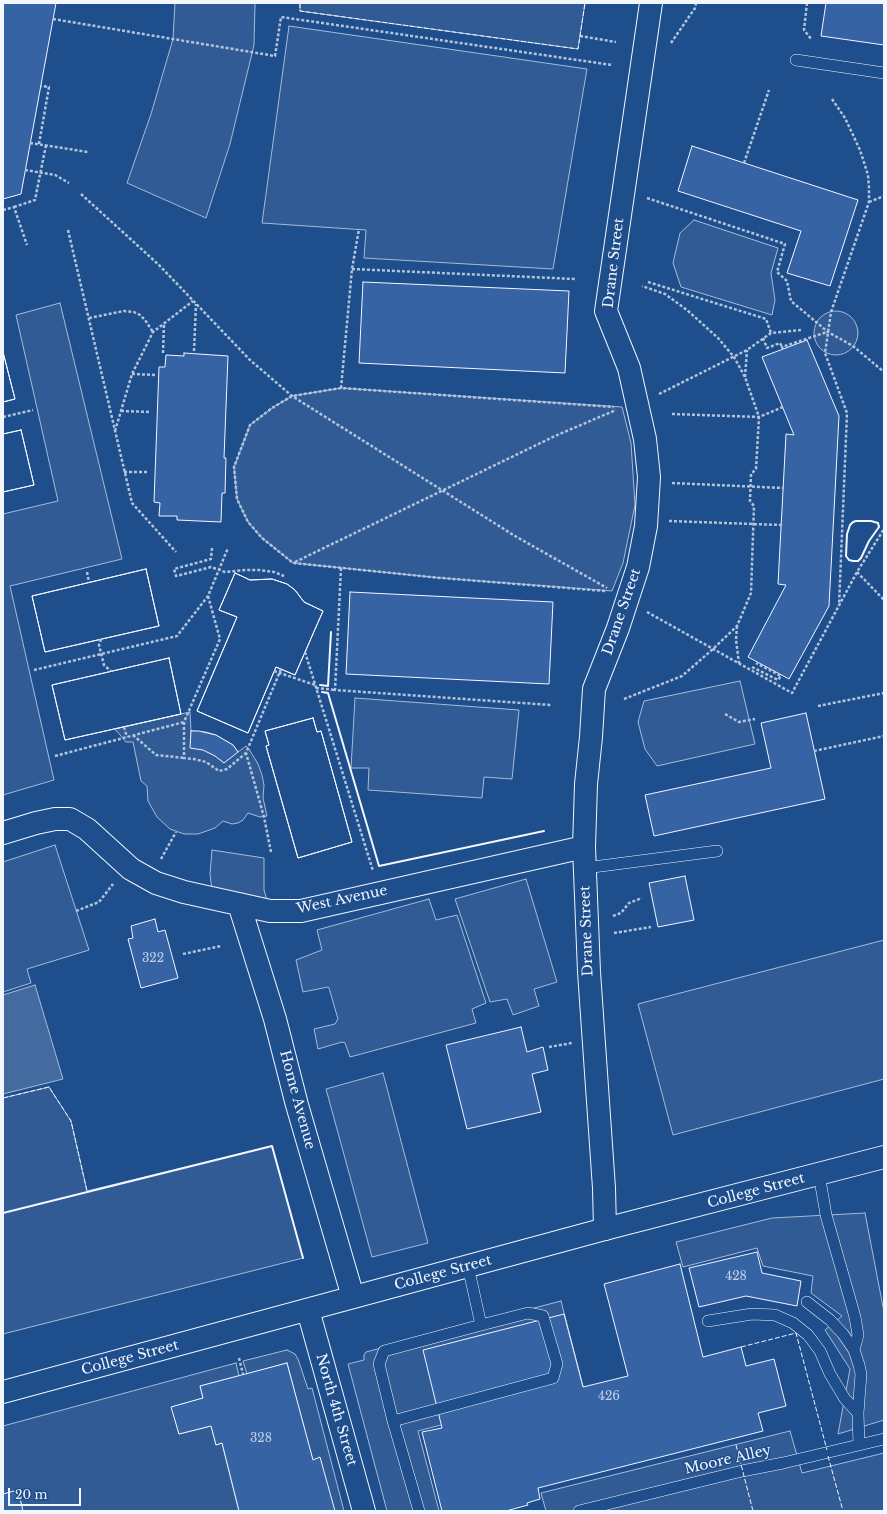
<!DOCTYPE html>
<html>
<head>
<meta charset="utf-8">
<style>
	body { margin:0 }
	#map { position:relative; width:887px; height:1514px; overflow:hidden; background:#1f4e8c; font-family:"Libre Baskerville",serif }
	canvas { display:block }
	.frame { position:absolute; inset:0; border:4px solid #f2f6ff; pointer-events:none }
	.scale { position:absolute; left:8px; top:1488px; width:73px; height:18px; box-sizing:border-box; border:2px solid #f2f6ff; border-top:0; padding-left:5px; font-size:12px; line-height:14px; white-space:nowrap; color:#f2f6ff; -webkit-text-stroke:3px #1f4e8c; paint-order:stroke }
</style>
</head>
<body>
<div id="map">
<canvas width="887" height="1514"></canvas>
<div class="frame"></div>
<div class="scale">20 m</div>
</div>
<script>
const g = document.querySelector('canvas').getContext('2d');
g.lineJoin = 'round';
function fillPath(path, color) {
  g.fillStyle = color;
  g.fill(path, 'evenodd');
}
function toPath(rows) {
  const path = new Path2D();
  for (const r of rows) {
    if (r.length === 3) {
      path.moveTo(r[0] + r[2], r[1]);
      path.arc(r[0], r[1], r[2], 0, 2 * Math.PI);
      continue;
    }
    path.moveTo(r[0], r[1]);
    for (let i = 2; i < r.length; i += 2) path.lineTo(r[i], r[i + 1]);
  }
  return path;
}
function stroke(path, color, width, dash) {
  g.strokeStyle = color;
  g.lineWidth = width;
  g.lineCap = dash ? 'butt' : 'round';
  g.setLineDash(dash || []);
  g.stroke(path);
}
function drawText(font, color, halo, rows, align = 'center') {
  g.font = font + ' "Libre Baskerville",serif';
  g.lineWidth = 3;
  g.setLineDash([]);
  g.textBaseline = 'middle';
  g.strokeStyle = halo;
  g.fillStyle = color;
  for (const [text, x, y, turn = 0] of rows) {
    g.save();
    g.translate(x, y);
    g.rotate((+turn || 0) * Math.PI / 180);
    g.textAlign = isNaN(turn) ? turn : align;
    if (halo) g.strokeText(text, 0, 0);
    g.fillText(text, 0, 0);
    g.restore();
  }
}
const built = toPath([
	[175,3,255,3,254,45,230,144,206,218,127,183,151,114,173,39,175,3],
	[300,3,585,3,578,49,300,11,300,3],
	[289,26,587,69,553,269,364,258,366,230,262,223,289,26],
	[694,220,778,248,771,273,775,300,772,315,681,287,673,263,680,233,694,220],
	[60,303,122,559,10,586,54,780,3,795,3,514,58,501,16,315,60,303],
	[836,333,22],
	[341,388,622,407,631,443,635,505,623,563,612,591,441,578,293,563,262,538,248,522,237,499,234,467,250,425,272,408,292,396,341,388],
	[740,681,755,744,657,766,645,749,638,722,644,701,740,681],
	[355,698,519,710,512,779,484,777,482,798,368,790,369,768,351,768,355,698],
	[190,712,191,731,206,732,216,735,233,745,238,752,246,746,249,749,258,764,262,775,264,785,263,798,267,816,260,817,248,813,243,820,238,823,232,824,223,821,215,828,198,834,184,834,170,829,157,817,148,801,147,786,141,781,133,742,126,742,115,729,190,712],
	[55,845,89,950,27,969,31,983,3,992,3,862,55,845],
	[212,850,264,858,264,890,270,911,213,899,210,874,212,850],
	[526,879,557,982,534,989,539,1006,513,1015,507,999,490,1002,455,899,526,879],
	[429,899,436,920,457,915,486,1003,472,1009,476,1023,350,1057,345,1043,342,1042,318,1049,314,1029,335,1024,338,1019,329,988,328,987,303,992,296,960,322,950,317,930,429,899],
	[884,940,884,1079,673,1135,638,1004,884,940],
	[383,1073,428,1243,372,1257,326,1089,383,1073],
	[49,1087,71,1121,87,1191,272,1146,303,1258,3,1334,3,1098,49,1087],
	[865,1213,884,1312,884,1420,838,1434,850,1369,825,1330,842,1316,811,1293,813,1276,763,1266,757,1248,683,1267,676,1242,772,1218,865,1213],
	[561,1301,592,1421,529,1402,418,1431,439,1511,387,1511,348,1364,364,1360,364,1355,366,1352,561,1301],
	[287,1350,295,1354,298,1359,308,1389,312,1388,344,1511,326,1511,287,1363,247,1374,243,1361,287,1350],
	[236,1363,239,1376,200,1386,203,1398,172,1407,179,1434,211,1426,216,1445,222,1443,239,1511,23,1511,18,1491,3,1494,3,1426,236,1363],
	[790,1431,802,1473,884,1453,884,1511,546,1511,541,1493,790,1431]
]);
fillPath(built, '#305b95');
stroke(built, '#a8bbd7', 1);
const water = toPath([
	[35,985,63,1079,3,1094,3,995,35,985]
]);
fillPath(water, '#446ba0');
stroke(water, '#a8bbd7', 1);
const building = toPath([
	[3,3,56,3,21,194,3,199,3,3],
	[826,3,884,3,884,45,821,36,826,3],
	[692,146,858,200,830,286,787,273,801,231,678,191,692,146],
	[363,282,569,291,565,373,359,363,363,282],
	[807,340,839,416,829,606,789,679,748,657,786,585,778,584,786,434,794,435,762,357,807,340],
	[3,352,15,399,3,402,3,352],
	[3,352,15,399,3,402,3,352],
	[184,353,228,356,224,458,226,458,225,493,222,493,221,522,177,520,177,516,159,516,160,503,154,502,159,367,165,367,166,355,184,356,184,353],
	[21,430,34,485,3,492,3,434,21,430],
	[21,430,34,485,3,492,3,434,21,430],
	[146,569,159,626,45,652,32,596,146,569],
	[146,569,159,626,45,652,32,596,146,569],
	[235,573,250,580,272,579,287,584,295,590,304,602,323,611,295,675,276,667,248,733,197,711,237,617,219,610,235,573],
	[235,573,250,580,272,579,287,584,295,590,304,602,323,611,295,675,276,667,248,733,197,711,237,617,219,610,235,573],
	[350,592,553,602,549,684,346,674,350,592],
	[169,658,181,714,65,740,52,685,169,658],
	[169,658,181,714,65,740,52,685,169,658],
	[806,713,825,799,654,836,645,795,771,768,761,723,806,713],
	[313,718,317,732,321,731,352,842,298,858,266,746,269,745,265,731,313,718],
	[313,718,317,732,321,731,352,842,298,858,266,746,269,745,265,731,313,718],
	[191,731,199,731,216,735,233,745,238,752,224,763,215,756,203,750,190,748,191,731],
	[685,876,694,920,658,927,649,883,685,876],
	[155,919,158,932,165,930,178,978,141,988,128,939,133,938,131,926,155,919],
	[521,1027,527,1052,543,1047,548,1070,532,1074,541,1112,467,1129,446,1045,521,1027],
	[757,1252,762,1273,801,1281,797,1306,746,1296,699,1307,689,1268,757,1252],
	[680,1264,703,1357,741,1347,746,1366,774,1359,786,1406,758,1413,763,1431,538,1488,540,1499,527,1503,528,1505,506,1511,442,1511,422,1432,442,1428,423,1350,564,1314,583,1387,628,1376,604,1284,680,1264],
	[287,1363,313,1460,320,1457,335,1511,239,1511,222,1443,216,1445,211,1426,179,1434,171,1407,203,1398,200,1386,287,1363],
	[18,1490,23,1511,3,1511,3,1494,18,1490]
]);
fillPath(building, '#3563a3');
stroke(building, '#f2f6ff', 1);
const lane = toPath([
	[796,60,884,73],
	[585,868,717,851],
	[819,1174,826,1215,855,1317,858,1335,854,1350],
	[468,1266,481,1325,384,1351,379,1364,393,1421,553,1378,557,1364,543,1316,528,1313,481,1325],
	[807,1302,830,1320,843,1334,854,1350,859,1365,861,1374,858,1413,859,1445],
	[708,1321,752,1314,775,1315,793,1323,808,1335,820,1351,830,1374,845,1399,858,1413],
	[393,1421,419,1511],
	[579,1511,742,1471,783,1463,884,1439]
]);
const street = toPath([
	[3,833,36,823,55,819,70,819,87,829,131,869,156,883,184,892,270,911,301,911,584,847],
	[239,904,275,1019,297,1105,353,1297],
	[605,1229,604,1188,589,972,584,847,586,784,591,737,594,689,618,628,638,567,646,526,649,477,645,439,629,368,606,311,651,3],
	[308,1310,364,1511]
]);
const primary = toPath([
	[3,1392,605,1229,884,1157]
]);
stroke(lane, '#f2f6ff', 12);
stroke(street, '#f2f6ff', 24);
stroke(primary, '#f2f6ff', 24);
stroke(toPath([
	[807,3,804,30,812,40],
	[53,19,275,56,281,17,612,65],
	[580,36,616,42],
	[671,43,695,8,696,3],
	[832,99,845,118,860,150,868,175,869,188,869,202,831,312,825,353,847,413,839,606],
	[30,143,88,152],
	[39,144,49,87,41,86],
	[744,163,769,90],
	[25,170,55,175,69,183],
	[81,194,159,265,250,360,292,396,515,536,607,588],
	[647,198,785,244,777,272,787,281,791,301,828,332,853,346,884,372],
	[869,202,884,196],
	[14,207,35,200,46,145],
	[3,210,14,207,27,245],
	[68,230,132,503,176,552],
	[352,269,575,279],
	[648,282,766,319,771,333],
	[89,318,124,311,134,312,140,315,145,320,153,332],
	[763,338,767,348,780,343,782,347],
	[783,349,782,347,827,332],
	[194,351,196,304],
	[163,353,164,324],
	[132,374,157,375],
	[745,377,747,350],
	[341,388,352,269,359,229],
	[659,394,747,350,771,333,801,330],
	[121,411,150,412],
	[672,414,759,417,783,407],
	[3,417,33,410],
	[115,431,132,374,153,332,193,301],
	[124,472,147,472],
	[672,483,783,488],
	[669,521,781,525],
	[212,548,211,559,174,569,176,576,211,567,225,572,246,570,259,570,274,572,284,576],
	[295,562,555,436,616,410],
	[341,568,335,690,551,705],
	[87,572,89,582],
	[857,572,884,600],
	[605,591,441,578,293,563,262,538,248,522,237,499,234,467,250,425,272,408,292,396,341,388,614,407],
	[208,596,220,639,184,722,184,758,194,759,206,762,219,771,227,769,246,753],
	[647,612,792,693,857,572,884,529],
	[737,626,736,640,739,663],
	[101,639,99,645,104,665,111,671],
	[305,652,373,871],
	[752,667,778,680,781,676,756,663],
	[34,670,177,636,208,596,228,548],
	[274,671,315,685],
	[316,688,335,690],
	[624,699,682,676,713,649,737,626,751,593,754,506,750,501,751,474,756,469,759,417,745,377,734,357,718,338,687,310,665,294,642,286],
	[818,706,884,693],
	[725,714,739,722,755,719],
	[124,727,127,737],
	[133,735,156,755,184,758],
	[814,751,884,736],
	[55,756,184,722],
	[271,852,264,817,246,753,281,669],
	[161,859,176,832],
	[76,911,99,902,113,884],
	[613,916,621,913,629,903,642,898],
	[614,933,651,927],
	[183,954,221,946],
	[549,1047,572,1043],
	[239,1358,243,1374]
]), '#b3c4dc', 2.5, [3, 2]);
stroke(lane, '#1f4e8c', 11);
stroke(street, '#1f4e8c', 22);
stroke(primary, '#1f4e8c', 22);
stroke(toPath([
	[300,3,300,11,578,49,585,3],
	[3,1098,49,1087,71,1121,87,1191],
	[741,1347,796,1333,827,1450],
	[736,1445,753,1511],
	[828,1456,843,1511]
]), '#f2f6ff', 1, [5, 2]);
stroke(toPath([
	[856,521,871,521,878,523,879,527,869,541,861,558,858,561,853,561,849,560,846,556,847,534,850,525,853,522,856,521],
	[320,685,328,686,331,632],
	[322,692,328,693,379,866,544,831],
	[3,1213,272,1146,303,1258]
]), '#f2f6ff', 2);
drawText('12px', '#c3d1e8', null, [
	["322",153,959],
	["428",736,1277],
	["426",609,1397],
	["328",261,1439]
]);
drawText('14px', '#f2f6ff', '#1f4e8c', [
	["Drane Street",614,263,-83],
	["Drane Street",622,612,-71],
	["West Avenue",342,900,-12],
	["Drane Street",587,931,-92],
	["Home Avenue",297,1100,75],
	["College Street",756,1191,-15],
	["College Street",443,1273,-15],
	["College Street",130,1358,-15],
	["North 4th Street",336,1410,74],
	["Moore Alley",728,1460,-13]
]);
</script>
</body>
</html>
